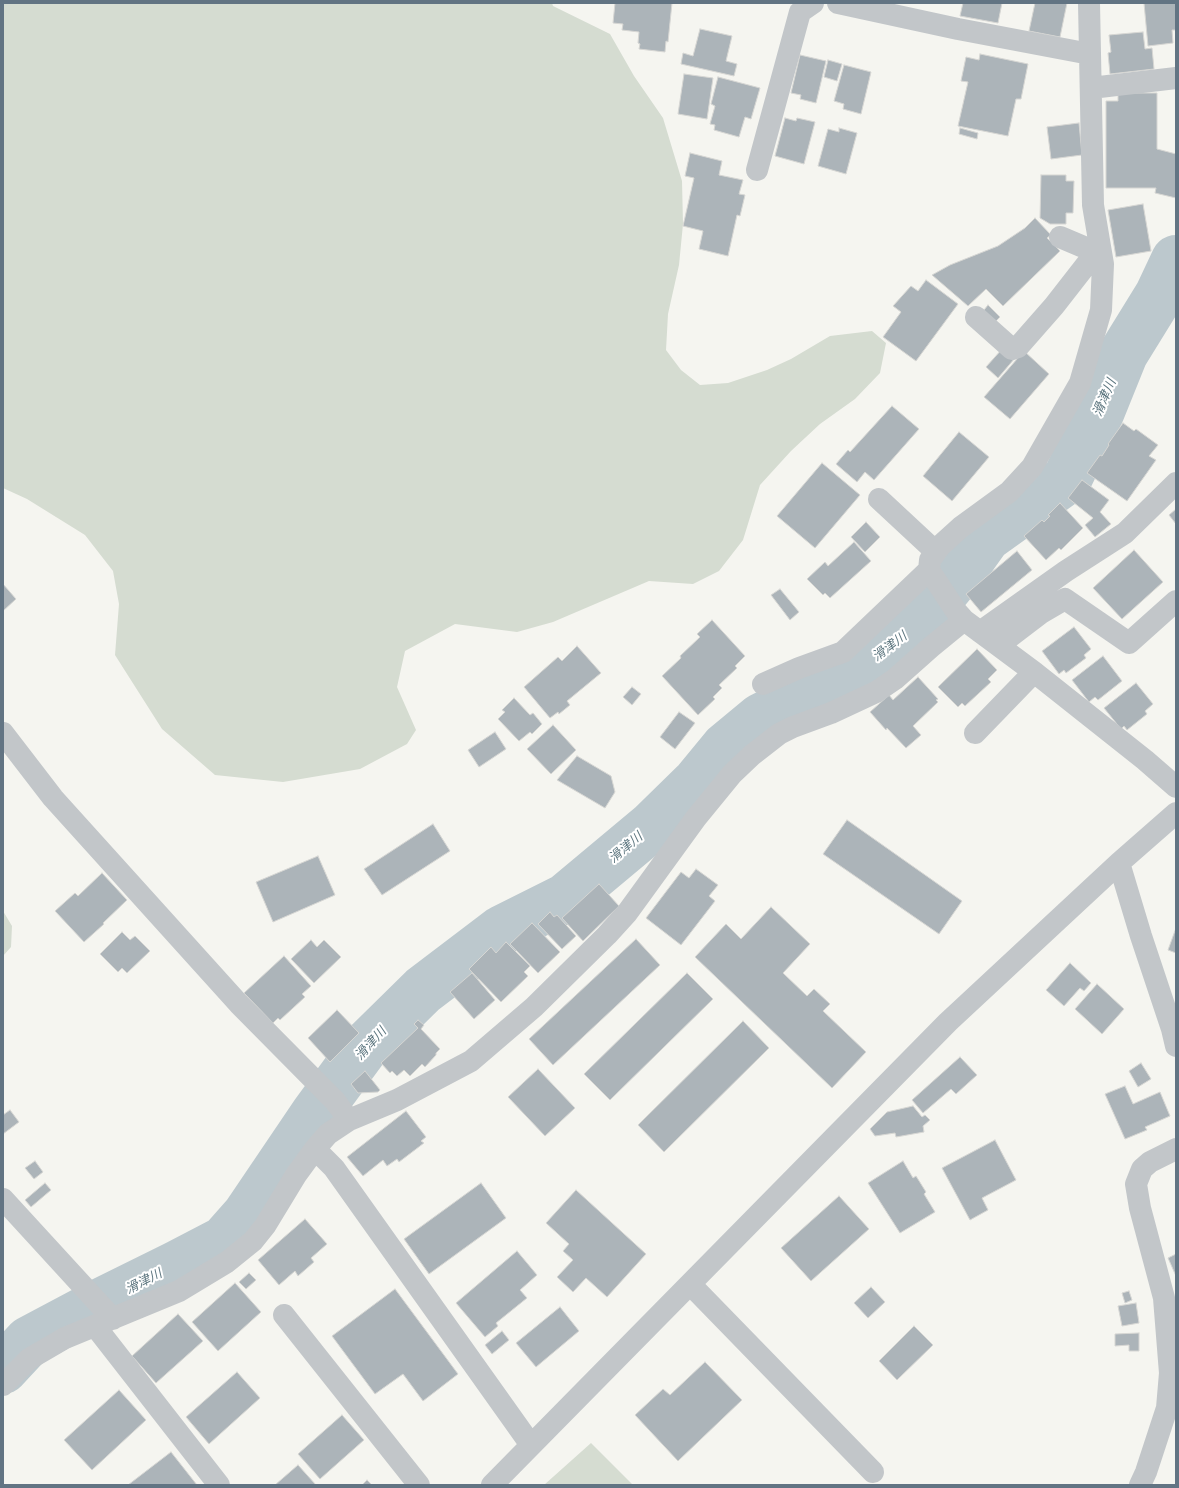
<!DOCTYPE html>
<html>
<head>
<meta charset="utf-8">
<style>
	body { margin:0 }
	#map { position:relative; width:1179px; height:1488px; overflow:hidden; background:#f5f5f0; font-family:"DM Sans",sans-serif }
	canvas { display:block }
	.frame { position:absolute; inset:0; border:4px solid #627483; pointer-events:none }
</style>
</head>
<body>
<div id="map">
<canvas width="1179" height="1488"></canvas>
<div class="frame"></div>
</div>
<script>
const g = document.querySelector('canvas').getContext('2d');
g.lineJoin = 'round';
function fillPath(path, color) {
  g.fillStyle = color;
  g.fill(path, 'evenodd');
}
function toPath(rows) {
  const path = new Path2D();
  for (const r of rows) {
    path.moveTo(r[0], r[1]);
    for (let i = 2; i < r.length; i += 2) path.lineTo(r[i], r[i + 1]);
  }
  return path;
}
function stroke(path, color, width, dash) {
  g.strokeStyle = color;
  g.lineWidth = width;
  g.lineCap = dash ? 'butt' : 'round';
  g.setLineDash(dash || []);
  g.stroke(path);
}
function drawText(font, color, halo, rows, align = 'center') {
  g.font = font + ' "DM Sans","Noto Sans JP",sans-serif';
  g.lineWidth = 4;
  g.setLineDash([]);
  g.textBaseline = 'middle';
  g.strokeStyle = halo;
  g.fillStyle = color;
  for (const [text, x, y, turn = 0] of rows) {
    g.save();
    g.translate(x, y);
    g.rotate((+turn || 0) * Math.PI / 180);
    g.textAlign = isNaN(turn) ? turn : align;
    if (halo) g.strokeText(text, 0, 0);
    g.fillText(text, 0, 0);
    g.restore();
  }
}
fillPath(toPath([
	[3,3,552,3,553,6,610,34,634,76,663,118,682,181,683,224,679,265,668,314,666,350,681,370,700,385,728,383,767,370,791,359,830,336,872,331,886,343,880,373,855,399,820,424,791,451,760,485,743,540,719,571,693,584,649,581,553,622,517,632,455,624,405,651,397,687,416,730,407,744,360,769,283,782,215,775,162,729,115,655,119,604,113,571,85,535,27,499,3,488],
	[3,911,12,926,11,947,3,956],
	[591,1443,633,1485,544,1485]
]), '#d5dcd1');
stroke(toPath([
	[3,1369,29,1341,93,1307,176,1266,224,1241,247,1215,316,1113,363,1049,423,990,502,930,566,898,651,827,698,781,726,747,761,718,882,657,906,638,966,565,986,537,1067,479,1100,411,1123,354,1160,294,1176,260]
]), '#bcc8cd', 50);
const building = toPath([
	[615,3,672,3,668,42,666,41,665,52,639,49,640,44,638,43,639,32,622,30,623,24,613,23,615,3],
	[963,3,1002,3,998,23,960,16,963,3],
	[1035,3,1067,3,1060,37,1029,31,1035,3],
	[1144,3,1176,3,1176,30,1172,30,1173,43,1148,46,1144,3],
	[700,29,732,36,726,61,737,64,734,76,681,64,683,53,693,56,700,29],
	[1143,32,1145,49,1152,48,1154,69,1110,74,1108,53,1111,52,1109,35,1143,32],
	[980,54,1028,64,1021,99,1016,99,1008,136,958,126,968,82,961,81,966,57,979,60,980,54],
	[800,55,826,61,816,103,800,99,801,95,791,93,800,55],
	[828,60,842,64,837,81,824,77,828,60],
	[844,65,871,72,861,114,843,109,844,104,834,101,844,65],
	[684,74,713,78,707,119,678,114,684,74],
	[718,77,760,88,751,119,745,117,739,137,714,130,715,125,710,124,715,106,711,104,718,77],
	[1118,93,1157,93,1157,149,1176,154,1176,198,1155,193,1156,188,1106,188,1106,101,1118,101,1118,93],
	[785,118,796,121,797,118,815,122,804,164,775,156,785,118],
	[1079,123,1082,155,1051,159,1047,127,1079,123],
	[839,128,857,133,846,174,818,166,828,129,839,132,839,128],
	[960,128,978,133,977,139,959,134,960,128],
	[690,153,722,161,719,175,743,180,739,194,745,195,740,216,737,215,728,256,699,249,703,231,683,226,694,178,685,176,690,153],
	[1041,175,1066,175,1066,181,1074,181,1073,213,1066,213,1066,224,1050,224,1040,218,1041,175],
	[1143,204,1151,251,1116,257,1108,210,1143,204],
	[1035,218,1051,235,1047,238,1060,251,1003,306,986,289,968,306,932,275,950,265,998,246,1025,228,1035,218],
	[926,280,958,304,916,361,883,337,901,312,893,306,911,286,918,291,926,280],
	[988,305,1000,317,992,325,980,315,988,305],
	[1003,348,1015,358,998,378,986,367,1003,348],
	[1024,351,1049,374,1010,419,984,397,1024,351],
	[892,406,919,429,874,480,865,472,857,482,836,464,848,450,850,452,892,406],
	[1123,423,1134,431,1136,429,1158,445,1149,456,1156,460,1127,501,1087,473,1100,455,1102,456,1109,445,1108,444,1123,423],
	[959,432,989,457,952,501,923,476,959,432],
	[822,463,860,495,815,548,777,516,822,463],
	[1082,480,1109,500,1100,512,1111,524,1095,537,1085,525,1093,518,1068,498,1082,480],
	[1060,503,1083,528,1061,550,1059,548,1046,560,1024,536,1042,520,1044,522,1050,516,1048,515,1060,503],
	[1176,509,1176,524,1169,515,1176,509],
	[866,522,880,537,865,552,851,537,866,522],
	[854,542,871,561,830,598,825,593,823,595,807,579,825,562,828,566,854,542],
	[1134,550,1163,582,1122,619,1093,588,1134,550],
	[1017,551,1032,570,981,612,966,594,1017,551],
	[3,584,16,599,3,611,3,584],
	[780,589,799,612,790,620,771,595,780,589],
	[712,620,745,656,735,666,737,668,719,685,722,688,713,697,715,699,698,715,662,676,681,658,680,656,700,637,697,634,712,620],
	[1074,627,1091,649,1084,655,1086,658,1066,673,1064,670,1059,674,1042,651,1074,627],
	[577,646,601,673,567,701,570,705,559,714,558,712,550,718,524,687,558,657,562,661,577,646],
	[977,649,997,670,988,679,991,682,965,706,962,703,958,707,938,687,977,649],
	[1103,656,1122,681,1098,700,1095,697,1089,702,1072,680,1103,656],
	[918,677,938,699,936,700,938,702,913,726,921,735,906,748,887,728,886,730,870,712,889,695,893,700,918,677],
	[1136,683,1153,704,1145,711,1147,714,1127,730,1124,726,1121,729,1104,708,1136,683],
	[632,687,641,694,632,705,623,697,632,687],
	[514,698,530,715,533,713,542,724,532,734,530,732,519,741,498,719,505,712,502,710,514,698],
	[679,712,695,723,675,749,660,737,679,712],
	[553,725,576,750,551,774,527,749,553,725],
	[495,732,506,749,479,767,468,750,495,732],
	[577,756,611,776,615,792,605,808,557,780,577,756],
	[847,820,962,901,939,934,823,854,847,820],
	[433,824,450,851,382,895,364,869,433,824],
	[318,856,335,895,273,922,256,882,318,856],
	[696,869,718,885,709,896,715,901,681,945,646,918,681,872,689,878,696,869],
	[102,873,127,900,103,923,104,924,84,942,55,911,75,893,78,896,102,873],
	[599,884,619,906,583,941,562,918,599,884],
	[771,907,810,944,783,973,807,996,814,989,830,1004,823,1011,866,1052,832,1088,695,957,726,924,741,939,771,907],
	[550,912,554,917,557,915,576,936,562,949,538,924,550,912],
	[532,923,560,952,538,973,510,944,532,923],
	[1176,928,1176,953,1168,950,1176,928],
	[122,932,130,940,135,936,150,951,127,973,122,968,118,972,100,954,122,932],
	[636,939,660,965,553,1065,529,1039,636,939],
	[311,940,317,947,324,940,341,957,314,983,291,959,311,940],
	[506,942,530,966,524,972,528,976,501,1002,469,969,491,947,496,953,506,942],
	[284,956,311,986,302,994,305,997,280,1020,278,1018,273,1023,244,993,284,956],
	[1070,963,1091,983,1084,991,1080,988,1064,1006,1046,990,1070,963],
	[472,973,495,1000,474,1019,450,992,472,973],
	[687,973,713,999,610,1100,584,1074,687,973],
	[1097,984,1124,1009,1102,1034,1075,1009,1097,984],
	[337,1010,359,1033,330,1062,308,1038,337,1010],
	[418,1020,424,1025,421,1029,440,1049,436,1053,436,1055,425,1067,422,1064,410,1076,404,1070,397,1076,392,1071,390,1073,381,1063,418,1028,414,1024,418,1020],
	[743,1021,769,1048,664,1152,638,1125,743,1021],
	[960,1057,977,1075,956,1094,951,1089,923,1113,912,1100,960,1057],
	[1141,1063,1151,1079,1138,1087,1129,1071,1141,1063],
	[538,1069,575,1108,545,1136,508,1097,538,1069],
	[365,1071,380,1090,378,1092,358,1093,351,1084,365,1071],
	[1125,1086,1133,1104,1160,1092,1170,1116,1145,1127,1147,1130,1125,1139,1105,1094,1125,1086],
	[913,1106,922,1117,925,1115,930,1120,923,1126,924,1132,896,1137,895,1133,875,1136,870,1129,887,1112,913,1106],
	[10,1110,19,1122,3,1134,3,1115,10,1110],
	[406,1111,426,1137,421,1141,424,1143,399,1162,397,1159,387,1166,383,1160,363,1176,347,1157,406,1111],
	[995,1140,1016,1180,982,1198,988,1210,970,1220,942,1168,995,1140],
	[35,1161,43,1172,34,1179,25,1168,35,1161],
	[903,1161,913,1178,916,1176,926,1192,924,1194,935,1212,900,1233,868,1183,903,1161],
	[45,1183,51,1190,31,1207,25,1200,45,1183],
	[481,1183,506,1218,429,1274,404,1239,481,1183],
	[576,1190,646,1254,607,1297,586,1278,573,1292,557,1277,573,1260,563,1251,569,1244,546,1223,576,1190],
	[839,1196,869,1229,811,1281,781,1248,839,1196],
	[305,1219,327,1244,311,1258,314,1262,298,1276,295,1271,279,1285,258,1260,305,1219],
	[517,1251,537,1275,520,1290,527,1298,496,1323,498,1326,485,1337,456,1303,517,1251],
	[1176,1254,1176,1276,1168,1258,1176,1254],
	[249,1273,256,1280,246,1289,239,1282,249,1273],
	[235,1283,261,1312,218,1351,192,1322,235,1283],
	[871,1287,885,1302,868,1318,854,1303,871,1287],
	[395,1289,458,1374,423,1401,403,1374,375,1394,332,1336,395,1289],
	[1129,1291,1132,1300,1125,1303,1122,1293,1129,1291],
	[1136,1303,1139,1323,1122,1326,1118,1306,1136,1303],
	[560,1307,579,1331,536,1367,516,1343,560,1307],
	[178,1314,203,1341,156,1383,132,1356,178,1314],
	[914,1326,933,1345,897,1380,879,1361,914,1326],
	[502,1331,509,1340,492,1354,485,1345,502,1331],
	[1139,1333,1139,1351,1129,1351,1129,1345,1115,1346,1115,1334,1139,1333],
	[705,1362,742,1400,678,1461,635,1415,663,1389,670,1395,705,1362],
	[237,1372,260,1398,209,1444,186,1417,237,1372],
	[119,1390,146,1420,92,1470,64,1440,119,1390],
	[342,1415,364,1440,320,1479,298,1454,342,1415],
	[171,1452,197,1485,128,1485,171,1452],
	[298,1465,316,1485,275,1485,298,1465],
	[367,1480,372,1485,362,1485,367,1480]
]);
fillPath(building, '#acb4b9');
stroke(building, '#d6d6d3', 1);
stroke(toPath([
	[838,3,958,29,1090,54],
	[1089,3,1093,205,1103,264,1101,310,1080,383,1032,467,1009,492,961,527,940,546,930,560,929,570,956,611,964,620,1034,672,1145,760,1176,787],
	[1091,88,1176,78],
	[757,170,800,12,813,3],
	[1060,237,1086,248,1100,247],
	[976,317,1012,349,1018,347,1054,306,1100,247],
	[879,499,936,552],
	[980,632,1066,571,1125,533,1176,483],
	[999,645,1041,613,1065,599,1129,643,1176,601],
	[763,684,799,668,843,652,929,570],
	[3,733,53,798,239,1004,335,1101,349,1120],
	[975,733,1034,672],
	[1119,863,1141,936,1172,1029,1176,1046],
	[315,1149,334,1168,531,1445],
	[3,1199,113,1319],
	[690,1284,873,1472],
	[284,1315,419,1485],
	[95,1326,219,1485],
	[3,1385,29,1359,65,1338,179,1291,227,1262,253,1241,265,1226,296,1175,315,1149,328,1134,349,1120,397,1100,471,1061,534,1007,607,935,627,913,696,818,732,774,752,755,779,734,793,727,831,713,876,692,895,679,931,647,964,620],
	[492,1485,948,1022,1119,863,1176,813],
	[1140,1485,1146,1472,1167,1408,1170,1373,1164,1298,1140,1208,1136,1184,1142,1169,1150,1162,1176,1149]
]), '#c2c6c9', 22);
drawText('italic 13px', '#5e7780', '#fff', [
	["滑津川",1105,398,-67],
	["滑津川",890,647,-37],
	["滑津川",626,848,-40],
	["滑津川",371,1044,-48],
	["滑津川",144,1282,-27]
]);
</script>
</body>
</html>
